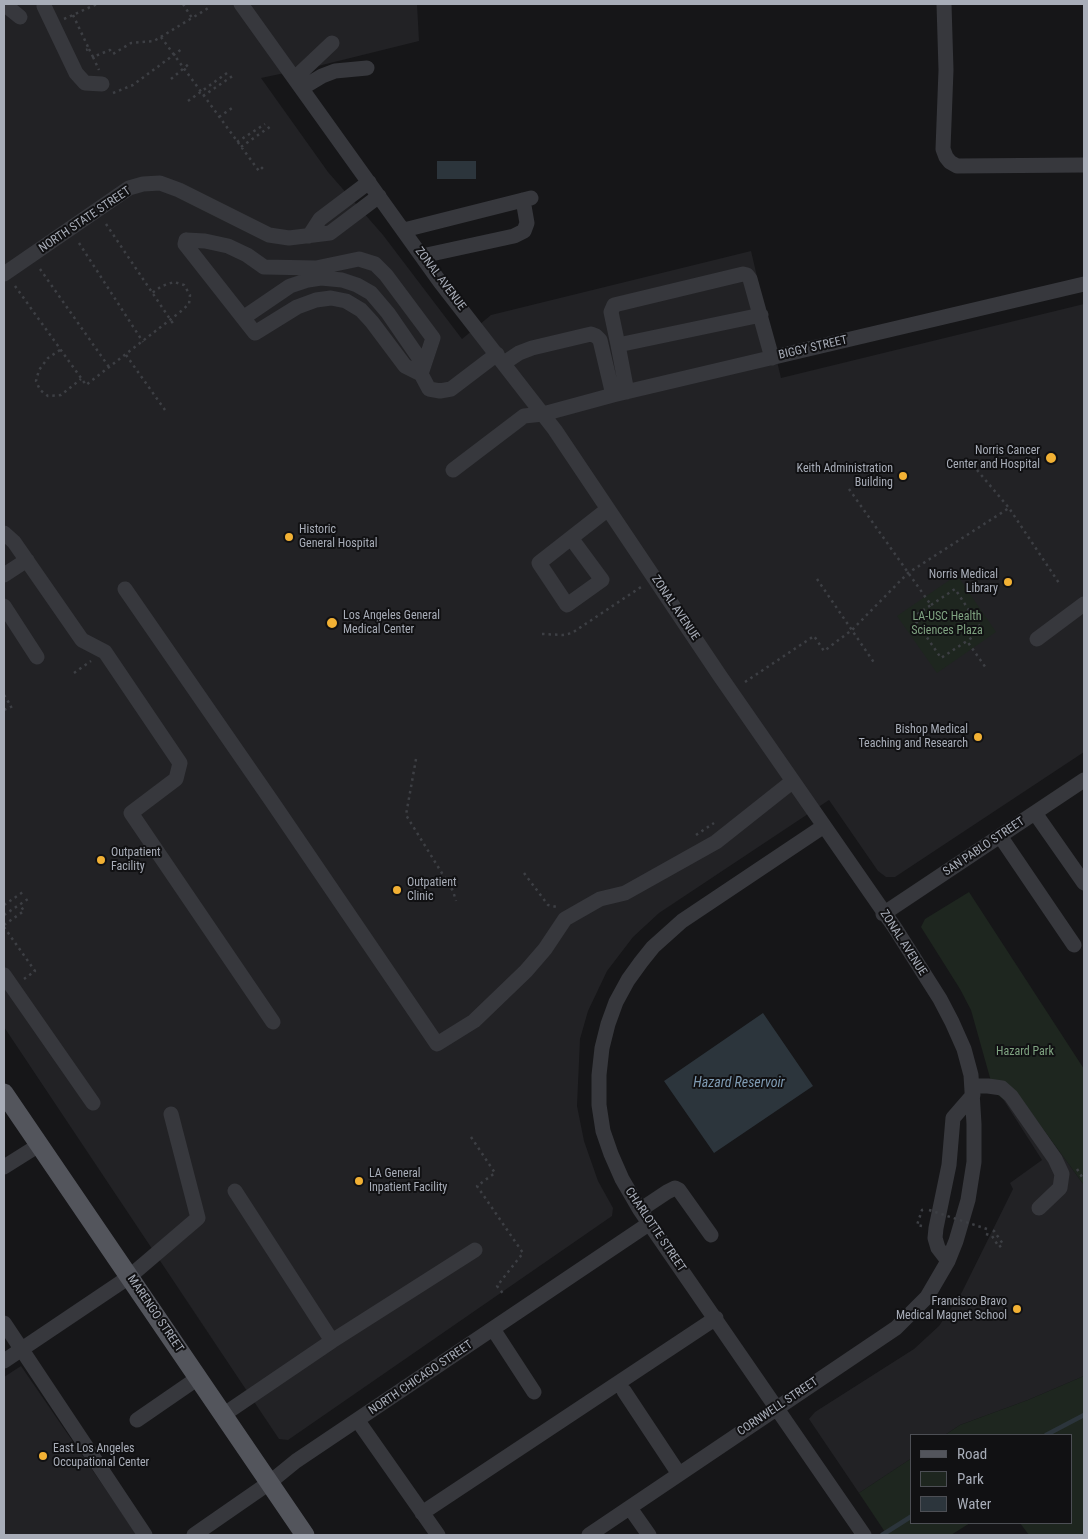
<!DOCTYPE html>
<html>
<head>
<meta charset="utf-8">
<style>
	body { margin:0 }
	#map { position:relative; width:1088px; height:1539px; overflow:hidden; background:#161618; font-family:"Roboto Condensed",sans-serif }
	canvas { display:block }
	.frame { position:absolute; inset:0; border:5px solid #a8adb8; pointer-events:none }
	.legend { position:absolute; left:910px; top:1434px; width:162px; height:90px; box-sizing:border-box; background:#111113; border:1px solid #4d4f55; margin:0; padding:6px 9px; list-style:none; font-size:15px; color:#a8adb8 }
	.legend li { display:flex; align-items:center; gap:10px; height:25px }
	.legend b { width:25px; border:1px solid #4d4f55 }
</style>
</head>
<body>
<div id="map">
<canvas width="1088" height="1539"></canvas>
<div class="frame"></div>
<ul class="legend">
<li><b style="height:6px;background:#53555c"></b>Road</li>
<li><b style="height:14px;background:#1e261f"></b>Park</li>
<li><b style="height:14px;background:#2c353c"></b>Water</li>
</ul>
</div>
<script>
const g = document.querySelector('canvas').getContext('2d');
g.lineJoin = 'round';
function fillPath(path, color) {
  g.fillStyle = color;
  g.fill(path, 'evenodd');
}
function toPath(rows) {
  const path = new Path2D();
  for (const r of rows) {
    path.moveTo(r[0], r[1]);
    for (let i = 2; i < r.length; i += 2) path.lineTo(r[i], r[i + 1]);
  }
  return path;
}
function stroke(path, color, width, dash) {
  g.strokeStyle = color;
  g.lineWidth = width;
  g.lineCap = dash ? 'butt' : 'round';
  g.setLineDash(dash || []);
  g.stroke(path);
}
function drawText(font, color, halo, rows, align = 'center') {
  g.font = font + ' "Roboto Condensed",sans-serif';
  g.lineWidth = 4;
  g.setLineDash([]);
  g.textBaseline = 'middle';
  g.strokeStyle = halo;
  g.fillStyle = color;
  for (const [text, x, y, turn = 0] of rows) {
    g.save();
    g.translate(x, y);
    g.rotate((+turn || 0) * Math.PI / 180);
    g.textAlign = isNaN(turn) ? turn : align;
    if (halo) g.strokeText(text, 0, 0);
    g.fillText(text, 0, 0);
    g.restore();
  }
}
fillPath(toPath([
	[4,4,417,4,419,41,318,66,261,78,328,172,383,235,462,339,491,315,751,251,781,378,1084,304,1084,752,895,877,886,877,878,871,829,800,659,913,633,937,607,971,588,1011,580,1039,577,1106,584,1141,598,1181,613,1208,612,1216,288,1440,279,1439,4,1027],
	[1016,1092,1084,1185,1084,1376,1028,1400,960,1425,945,1435,912,1435,912,1458,859,1493,809,1419,815,1412,914,1349,939,1326,962,1292,1013,1189,1010,1183,1042,1160,1003,1099],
	[21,1366,137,1535,4,1535,4,1377]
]), '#222225');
fillPath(toPath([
	[957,575,996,632,937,673,897,616],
	[969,892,1084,1069,1084,1185,1016,1092,1003,1099,994,1092,971,1010,960,989,921,927,925,919],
	[1084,1376,1084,1535,1029,1535,1020,1523,1072,1523,1072,1435,945,1435,960,1425,1028,1400],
	[912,1458,912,1523,970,1523,951,1535,887,1535,859,1493]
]), '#1e261f');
fillPath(toPath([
	[437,161,476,161,476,179,437,179],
	[763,1013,813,1086,714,1153,664,1081]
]), '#2c353c');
stroke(toPath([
	[1046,1435,1084,1415],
	[882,1535,912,1516]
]), '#2c353c', 4.5);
stroke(toPath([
	[183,4,192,18,210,7],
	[73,15,89,49,86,50],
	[64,19,97,4],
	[161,37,259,171,265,165],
	[89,49,93,57,110,50,113,54,131,43,154,41,192,18],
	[93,57,99,70],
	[171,79,190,63],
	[113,93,133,85,183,48],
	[203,96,234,75],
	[188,101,227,73],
	[219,117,232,108],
	[237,142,265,124],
	[241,147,271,126],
	[106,224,174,325],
	[79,243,143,342],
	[40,269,109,367],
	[15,286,86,385,180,312,189,304,190,295,184,285,174,282,162,286,152,293],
	[60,350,48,358,39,370,36,381,40,390,48,396,61,395,81,379],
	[126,355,165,410],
	[977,470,1009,508],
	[849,489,931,605,913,617,941,658,967,641,986,668],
	[817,579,875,664],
	[931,605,955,589,982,630,967,641],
	[542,634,563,635,572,633,641,587],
	[74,673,91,661],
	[745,682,814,636,824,651,852,630,908,573,1009,508,1059,583],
	[4,695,11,706],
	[4,710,15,705],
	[416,759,406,815,453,891,456,901],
	[696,835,714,823],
	[524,873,548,905,557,907],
	[4,905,23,892],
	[4,915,28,899],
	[4,925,24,911,20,905],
	[4,927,35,971,24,979],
	[471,1137,495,1173,477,1186,523,1253,497,1286,505,1296],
	[1077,1169,1084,1180],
	[922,1226,917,1225,922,1210,926,1209],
	[986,1234,992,1236,999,1247,1003,1244,994,1231,990,1230]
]), '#3d3f44', 2.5, [2.5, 4]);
stroke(toPath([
	[4,4,20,17],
	[241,4,440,282,555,430,720,676,895,928,940,999,952,1022,964,1049,971,1075,974,1124,974,1162,968,1200,956,1241,948,1261,927,1297,896,1328,589,1535],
	[944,4,946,70,943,149,946,157,950,162,957,166,1084,165],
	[44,6,76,73,85,83,102,84],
	[295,78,332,43],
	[302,88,322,76,335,71,367,68],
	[404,230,531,198],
	[309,236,320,219,369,182],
	[186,240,205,241,228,246,247,255,264,267,316,268,359,259,375,264,386,275,433,338,421,374,405,366,372,322,361,310,346,301,331,298,316,300,297,307,255,333,185,244,186,240],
	[422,256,514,236,524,231,527,223,523,200],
	[4,274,129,188,143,184,160,183,179,190,269,235,289,238,330,233,379,196],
	[243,318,290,286,308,280,321,278,342,280,357,285,371,293,388,313,419,358,421,374,429,389,440,391,451,389,497,354],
	[618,345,611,312,614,305,743,274,747,275,750,279,772,358],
	[504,363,519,353,532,348,591,334,596,336,600,340,613,395],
	[627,392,618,345,761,315],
	[453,470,524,416,543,414,613,395,1084,284],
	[4,533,14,542,82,640,105,652,180,763,176,779,131,813,273,1022],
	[571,538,602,580,567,605,539,563,608,509],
	[4,575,27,560],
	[125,589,273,803,437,1044,474,1021,526,971,545,949,565,919,600,899,625,893,716,842,793,781],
	[4,606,37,657],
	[1037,639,1084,604],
	[1035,813,1084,883],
	[824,826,682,921,653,947,641,962,628,980,616,1002,608,1024,602,1048,599,1075,599,1105,603,1131,611,1154,622,1179,640,1210,864,1535],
	[1000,836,1074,945],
	[883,914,1084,780],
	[4,975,93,1103],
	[972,1086,988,1086,1002,1088,1011,1096,1055,1159,1062,1174,1060,1188,1039,1208],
	[4,1167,39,1145],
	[640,1210,667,1192,675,1188,679,1190,711,1235],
	[948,1261,938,1248,935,1238,936,1228,949,1165,953,1118,973,1095],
	[4,1323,145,1535],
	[493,1329,534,1392],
	[332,1341,475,1250],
	[4,1361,129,1277,198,1218,171,1114],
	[624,1391,679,1474],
	[223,1415,332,1341,235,1191],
	[137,1420,198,1378],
	[358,1421,438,1535],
	[630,1508,649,1535],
	[422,1513,716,1318],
	[194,1535,269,1483,296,1461,650,1223]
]), '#37383d', 15);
stroke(toPath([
	[4,1093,305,1535]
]), '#53555c', 19);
stroke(toPath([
	[929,1210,990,1230]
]), '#3d3f44', 2.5, [2.5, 4]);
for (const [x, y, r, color] of [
	[1051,458,6,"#f2b134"],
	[903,476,5,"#f2b134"],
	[289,537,5,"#f2b134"],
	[1008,582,5,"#f2b134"],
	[332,623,6,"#f2b134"],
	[978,737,5,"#f2b134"],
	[101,860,5,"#f2b134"],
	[397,890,5,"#f2b134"],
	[359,1181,5,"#f2b134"],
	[1017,1309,5,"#f2b134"],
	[43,1456,5,"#f2b134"]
]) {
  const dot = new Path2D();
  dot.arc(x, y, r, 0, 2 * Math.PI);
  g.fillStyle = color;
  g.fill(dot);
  stroke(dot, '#111113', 2);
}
drawText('12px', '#a8adb8', '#111113', [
	["NORTH STATE STREET",85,220,-34],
	["ZONAL AVENUE",440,279,53],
	["BIGGY STREET",813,348,-13],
	["ZONAL AVENUE",675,608,56],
	["SAN PABLO STREET",984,847,-34],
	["ZONAL AVENUE",903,943,57],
	["CHARLOTTE STREET",655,1230,56],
	["MARENGO STREET",155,1314,56],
	["NORTH CHICAGO STREET",421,1378,-34],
	["CORNWELL STREET",778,1407,-34]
]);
drawText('12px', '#a8adb8', '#111113', [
	["Norris Cancer",1040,451,"right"],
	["Center and Hospital",1040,465,"right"],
	["Keith Administration",893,469,"right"],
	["Building",893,483,"right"],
	["Historic",299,530],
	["General Hospital",299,544],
	["Norris Medical",998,575,"right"],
	["Library",998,589,"right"],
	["Los Angeles General",343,616],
	["Medical Center",343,630],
	["Bishop Medical",968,730,"right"],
	["Teaching and Research",968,744,"right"],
	["Outpatient",111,853],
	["Facility",111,867],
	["Outpatient",407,883],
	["Clinic",407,897],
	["LA General",369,1174],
	["Inpatient Facility",369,1188],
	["Francisco Bravo",1007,1302,"right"],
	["Medical Magnet School",1007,1316,"right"],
	["East Los Angeles",53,1449],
	["Occupational Center",53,1463]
], 'left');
drawText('12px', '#7fa381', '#111113', [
	["LA-USC Health",947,617],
	["Sciences Plaza",947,631],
	["Hazard Park",1025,1052]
]);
drawText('italic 14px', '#7f9bb3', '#111113', [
	["Hazard Reservoir",739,1083]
]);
</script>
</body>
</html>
